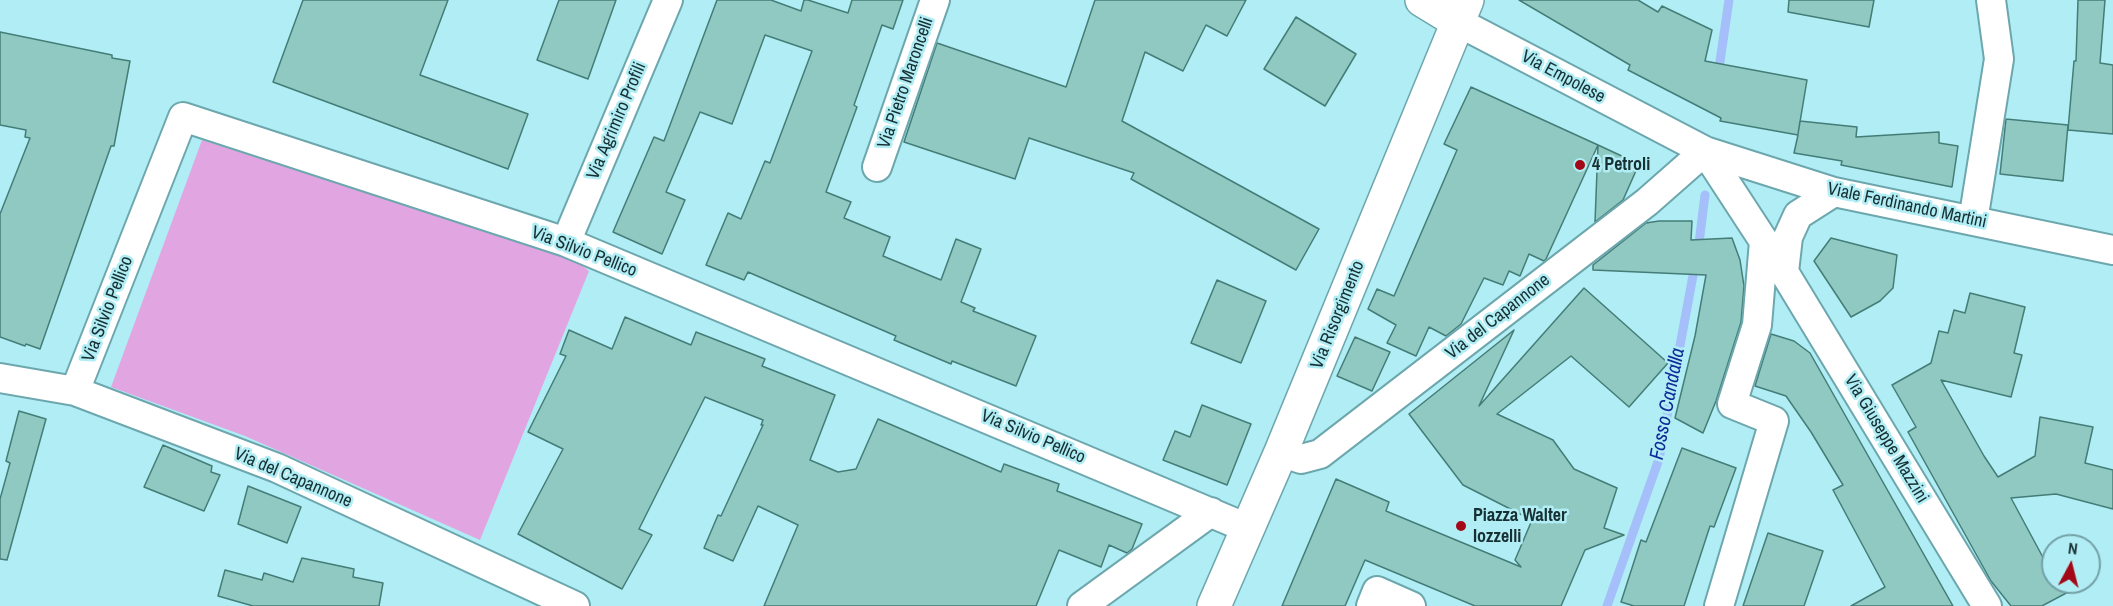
<!DOCTYPE html>
<html>
<head>
<meta charset="utf-8">
<style>
	body { margin:0 }
	#map { position:relative; width:2113px; height:606px; overflow:hidden; background:#b1edf4; font-family:"Archivo Narrow",sans-serif }
	canvas { display:block }
	.north { position:absolute; left:2041px; top:534px; width:60px; height:60px; box-sizing:border-box; background:#b1edf4; border:2px solid #73a1a7; border-radius:50%; rotate:7deg; font-size:16px; font-weight:700; line-height:24px; text-align:center; color:#173033 }
	.north::after { content:''; display:block; margin:auto; width:21px; height:27px; background:#a30817; clip-path:polygon(50% 0,100% 100%,50% 72%,0 100%) }
</style>
</head>
<body>
<div id="map">
<canvas width="2113" height="606"></canvas>
<div class="north">N</div>
</div>
<script>
const g = document.querySelector('canvas').getContext('2d');
g.lineJoin = 'round';
function fillPath(path, color) {
  g.fillStyle = color;
  g.fill(path, 'evenodd');
}
function toPath(rows) {
  const path = new Path2D();
  for (const r of rows) {
    path.moveTo(r[0], r[1]);
    for (let i = 2; i < r.length; i += 2) path.lineTo(r[i], r[i + 1]);
  }
  return path;
}
function stroke(path, color, width, dash) {
  g.strokeStyle = color;
  g.lineWidth = width;
  g.lineCap = dash ? 'butt' : 'round';
  g.setLineDash(dash || []);
  g.stroke(path);
}
function drawText(font, color, halo, rows, align = 'center') {
  g.font = font + ' "Archivo Narrow",sans-serif';
  g.lineWidth = 5;
  g.setLineDash([]);
  g.textBaseline = 'middle';
  g.strokeStyle = halo;
  g.fillStyle = color;
  for (const [text, x, y, turn = 0] of rows) {
    g.save();
    g.translate(x, y);
    g.rotate((+turn || 0) * Math.PI / 180);
    g.textAlign = isNaN(turn) ? turn : align;
    if (halo) g.strokeText(text, 0, 0);
    g.fillText(text, 0, 0);
    g.restore();
  }
}
fillPath(toPath([
	[202,140,572,257,589,271,480,540,245,436,111,387]
]), '#e1a6e2');
stroke(toPath([
	[1718,75,1729,0],
	[1607,606,1659,459,1699,243,1705,195]
]), '#a5bffa', 9);
const building = toPath([
	[303,0,448,0,420,75,528,114,508,169,273,82,303,0],
	[559,0,616,0,588,79,537,60,559,0],
	[717,0,771,0,801,11,804,0,808,0,848,13,852,0,903,0,893,29,882,25,854,105,857,107,826,192,851,202,844,218,890,237,883,256,941,280,956,239,981,249,961,302,975,308,973,311,1036,336,1016,386,952,361,951,364,894,340,896,336,748,272,744,280,706,265,728,213,741,219,765,161,770,163,812,51,765,35,732,124,700,112,666,192,685,200,662,254,613,232,654,137,664,141,717,0],
	[1095,0,1246,0,1227,36,1206,25,1183,71,1145,52,1122,121,1319,229,1296,270,1131,179,1134,173,1029,138,1015,179,904,142,937,43,1066,87,1095,0],
	[1519,0,1638,0,1658,12,1662,6,1712,30,1705,61,1807,80,1798,134,1800,121,1857,127,1856,137,1939,132,1939,143,1958,146,1952,187,1841,165,1842,161,1794,153,1798,135,1720,121,1721,118,1628,70,1630,65,1519,0],
	[1789,0,1874,0,1869,27,1788,12,1789,0],
	[2078,0,2105,0,2100,63,2113,65,2113,134,2068,130,2074,61,2076,61,2078,0],
	[1296,17,1356,54,1325,106,1264,69,1296,17],
	[0,32,112,55,112,58,130,61,114,146,111,146,40,349,26,344,25,346,0,337,0,214,30,138,25,137,26,130,0,125,0,32],
	[1471,87,1598,145,1546,259,1544,261,1529,254,1520,276,1509,271,1503,285,1484,278,1461,324,1446,336,1429,327,1416,356,1387,343,1396,325,1368,309,1377,289,1394,296,1457,150,1444,144,1471,87],
	[2006,119,2068,125,2063,181,2000,174,2006,119],
	[1598,145,1639,164,1623,200,1595,222,1598,145],
	[1659,221,1692,221,1691,240,1732,238,1740,260,1744,286,1741,322,1716,401,1703,433,1675,418,1695,336,1706,275,1593,270,1593,265,1646,223,1659,221],
	[1831,238,1897,255,1893,288,1880,301,1851,317,1814,261,1831,238],
	[1217,280,1266,301,1241,363,1191,343,1217,280],
	[1584,288,1668,363,1629,407,1571,356,1497,414,1553,440,1574,469,1617,488,1604,528,1624,535,1585,550,1561,606,1475,606,1365,560,1345,606,1282,606,1336,479,1389,502,1386,511,1521,567,1515,560,1532,520,1463,485,1409,414,1514,330,1479,406,1584,288],
	[1970,293,2025,307,2014,353,2022,355,2011,397,1941,380,1984,456,1998,477,2035,456,2040,417,2093,427,2085,463,2113,470,2113,509,2056,494,2011,498,2053,576,2053,582,2087,582,2042,606,2011,606,1991,581,1908,432,1916,427,1892,385,1931,363,1939,331,1948,333,1954,310,1965,313,1970,293],
	[625,317,691,345,696,332,765,359,762,366,835,395,810,460,838,472,856,469,878,419,1001,472,1004,464,1059,484,1057,491,1142,524,1132,549,1127,553,1109,545,1101,567,1059,550,1036,606,764,606,798,525,758,506,733,561,704,548,718,515,721,516,763,425,761,425,763,420,705,397,639,529,652,535,622,589,518,534,563,449,528,432,566,356,560,354,569,330,612,349,625,317],
	[1771,334,1794,341,1810,353,1953,606,1851,606,1885,587,1833,490,1843,485,1811,432,1786,396,1755,386,1771,334],
	[1355,337,1390,352,1372,391,1337,376,1355,337],
	[1202,405,1251,424,1227,485,1163,460,1175,431,1190,437,1202,405],
	[19,411,46,419,7,560,0,559,0,499,10,463,6,461,19,411],
	[163,445,212,466,211,472,220,475,204,511,144,487,163,445],
	[1682,448,1736,468,1714,527,1710,526,1684,606,1634,606,1621,602,1641,540,1646,542,1682,448],
	[248,486,301,507,287,543,238,524,248,486],
	[1768,533,1823,551,1804,606,1743,606,1768,533],
	[302,558,354,569,353,577,383,583,379,606,253,606,218,596,225,570,262,580,264,573,293,582,302,558]
]);
fillPath(building, '#8fc9c2');
stroke(building, '#447d77', 1.5);
const minor = toPath([
	[1458,22,1705,151,1834,192,2113,250],
	[1705,151,1784,272,1987,606],
	[877,167,935,0],
	[1973,221,1999,59,1991,0],
	[566,242,668,0],
	[1784,272,1788,237,1798,215,1834,192],
	[0,378,75,391,277,468,575,606],
	[75,391,183,117,566,242,1247,528],
	[1281,452,1301,459,1320,454,1647,202,1705,151],
	[1082,606,1211,512],
	[1371,606,1377,591,1411,606],
	[1719,606,1774,421,1732,404,1757,325,1764,241]
]);
const major = toPath([
	[1422,0,1458,22],
	[1214,606,1281,452,1467,0]
]);
stroke(minor, '#6da7ae', 32);
stroke(major, '#6da7ae', 36);
stroke(minor, '#fff', 28);
stroke(major, '#fff', 33);
for (const [x, y, r, color] of [
	[1580,165,6,"#a30817"],
	[1461,526,6,"#a30817"]
]) {
  const dot = new Path2D();
  dot.arc(x, y, r, 0, 2 * Math.PI);
  g.fillStyle = color;
  g.fill(dot);
  stroke(dot, '#b1edf4', 2);
}
drawText('18px', '#173033', '#b1edf4', [
	["Via Empolese",1563,77,28],
	["Via Pietro Maroncelli",906,83,-71],
	["Via Agrimiro Profili",617,121,-67],
	["Viale Ferdinando Martini",1907,206,12],
	["Via Silvio Pellico",584,252,21],
	["Via Silvio Pellico",108,309,-69],
	["Via Risorgimento",1338,315,-68],
	["Via del Capannone",1498,317,-38],
	["Via Silvio Pellico",1033,437,23],
	["Via Giuseppe Mazzini",1886,439,59],
	["Via del Capannone",293,478,23]
]);
drawText('bold 18px', '#173033', '#b1edf4', [
	["4 Petroli",1592,165],
	["Piazza Walter",1473,516],
	["Iozzelli",1473,537]
], 'left');
drawText('italic 20px', '#102a97', '#b1edf4', [
	["Fosso Candalla",1668,404,-79]
]);
</script>
</body>
</html>
